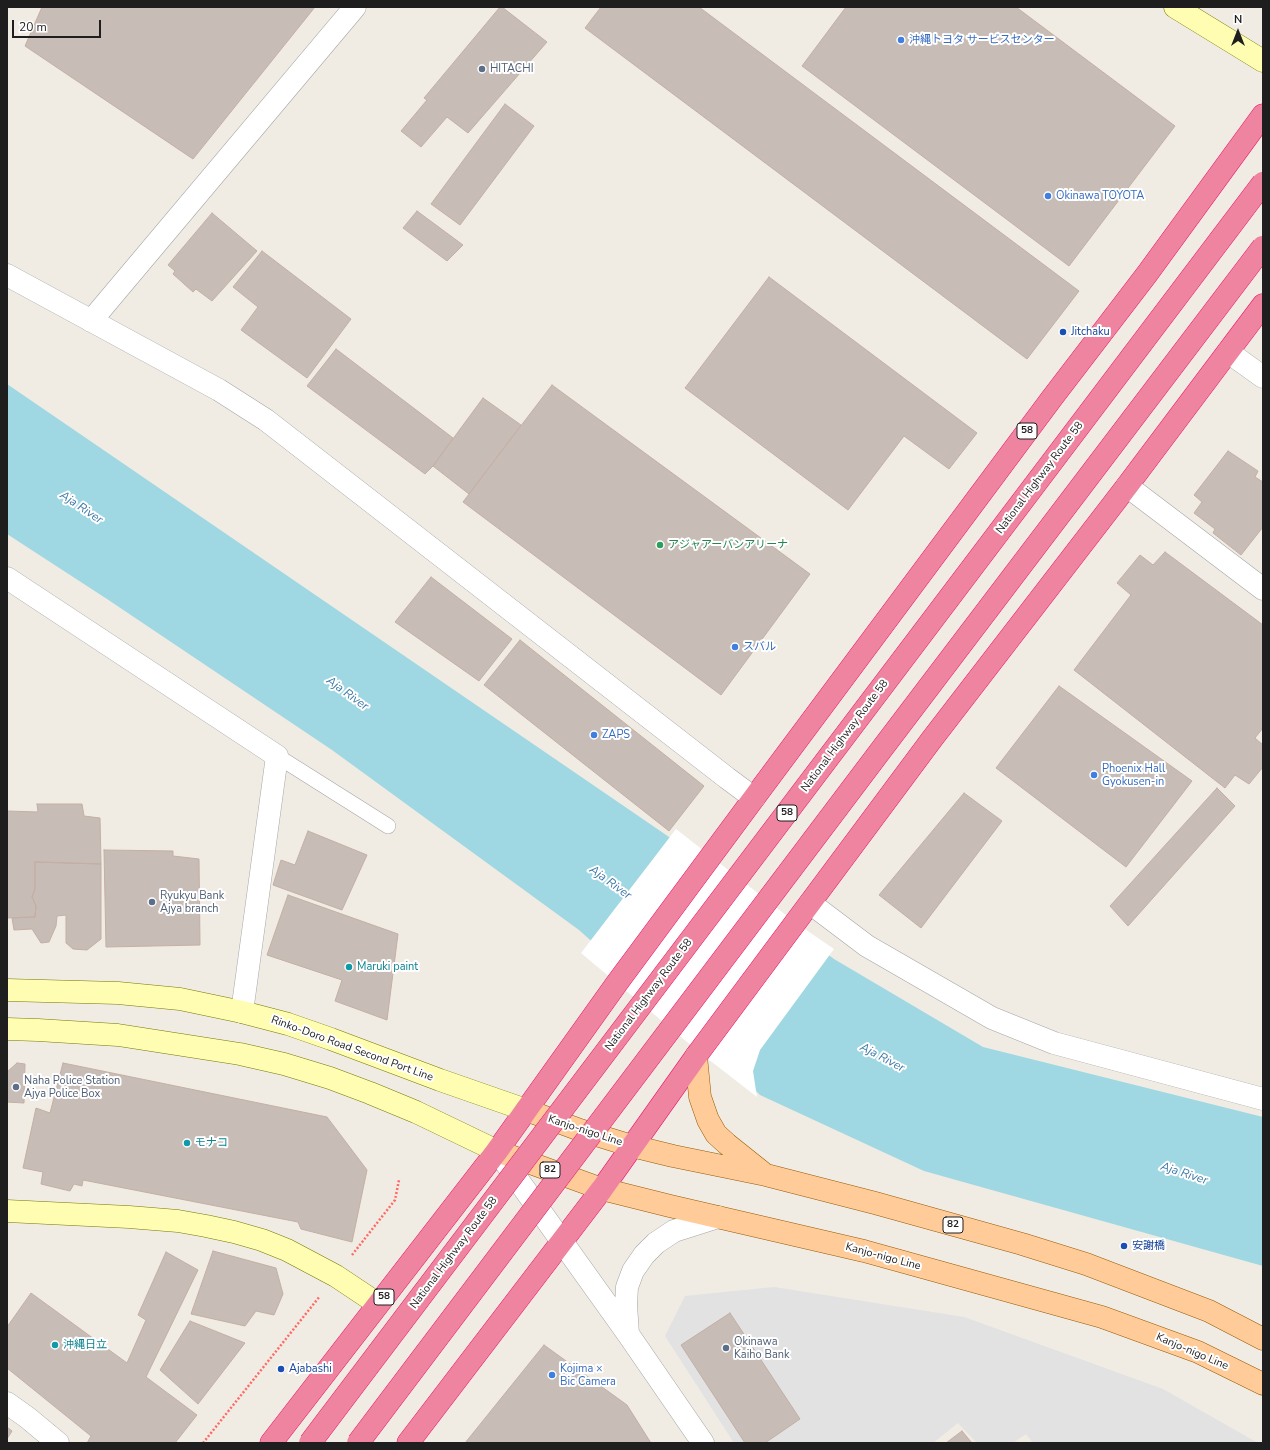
<!DOCTYPE html>
<html>
<head>
<meta charset="utf-8">
<style>
	body { margin:0 }
	#map { position:relative; width:1270px; height:1450px; overflow:hidden; background:#f0ebe3; font-family:"Nunito Sans",sans-serif }
	canvas { display:block }
	.frame { position:absolute; inset:0; border:8px solid #1e1e1e; pointer-events:none }
	.north { position:absolute; left:1218px; top:12px; width:40px; height:40px; -webkit-text-stroke:3px #fff; paint-order:stroke; rotate:0deg; font-size:11px; font-weight:700; line-height:16px; text-align:center; color:#1e1e1e }
	.north::after { content:''; display:block; margin:auto; width:14px; height:18px; background:#1e1e1e; clip-path:polygon(50% 0,100% 100%,50% 72%,0 100%) }
	.scale { position:absolute; left:12px; top:20px; width:89px; height:18px; box-sizing:border-box; border:2px solid #1e1e1e; border-top:0; padding-left:5px; font-size:12px; line-height:14px; white-space:nowrap; color:#1e1e1e; -webkit-text-stroke:3px #fff; paint-order:stroke }
</style>
</head>
<body>
<div id="map">
<canvas width="1270" height="1450"></canvas>
<div class="frame"></div>
<div class="north">N</div>
<div class="scale">20 m</div>
</div>
<script>
const g = document.querySelector('canvas').getContext('2d');
g.lineJoin = 'round';
function fillPath(path, color) {
  g.fillStyle = color;
  g.fill(path, 'evenodd');
}
function toPath(rows) {
  const path = new Path2D();
  for (const r of rows) {
    path.moveTo(r[0], r[1]);
    for (let i = 2; i < r.length; i += 2) path.lineTo(r[i], r[i + 1]);
  }
  return path;
}
function stroke(path, color, width, dash) {
  g.strokeStyle = color;
  g.lineWidth = width;
  g.lineCap = dash ? 'butt' : 'round';
  g.setLineDash(dash || []);
  g.stroke(path);
}
function drawText(font, color, halo, rows, align = 'center') {
  g.font = font + ' "Nunito Sans","Noto Sans JP",sans-serif';
  g.lineWidth = 4;
  g.setLineDash([]);
  g.textBaseline = 'middle';
  g.strokeStyle = halo;
  g.fillStyle = color;
  for (const [text, x, y, turn = 0] of rows) {
    g.save();
    g.translate(x, y);
    g.rotate((+turn || 0) * Math.PI / 180);
    g.textAlign = isNaN(turn) ? turn : align;
    if (halo) g.strokeText(text, 0, 0);
    g.fillText(text, 0, 0);
    g.restore();
  }
}
fillPath(toPath([
	[774,1287,964,1317,1163,1389,1258,1443,1033,1443,1026,1434,1013,1443,977,1443,958,1423,933,1443,734,1443,665,1336,685,1296]
]), '#e2e2e2');
fillPath(toPath([
	[7,384,672,839,834,959,983,1047,1263,1117,1263,1266,924,1171,760,1095,731,1066,579,930,332,750,107,599,7,534]
]), '#9fd8e2');
fillPath(toPath([
	[676,829,796,923,834,949,760,1050,753,1071,757,1097,699,1052,581,953]
]), '#fff');
const building = toPath([
	[42,7,315,7,193,159,25,46,42,7],
	[500,7,502,7,547,42,468,133,447,117,421,147,401,131,427,100,424,98,500,7],
	[601,7,699,7,1079,291,1027,359,585,28,601,7],
	[846,7,1016,7,1175,126,1069,266,802,66,846,7],
	[505,104,534,126,460,225,431,204,505,104],
	[417,211,463,245,447,261,403,228,417,211],
	[212,213,257,251,212,301,196,289,193,292,173,274,175,271,168,265,212,213],
	[262,251,351,319,307,378,241,330,258,307,233,287,262,251],
	[769,277,977,433,949,469,904,436,848,510,685,388,769,277],
	[336,349,453,438,433,466,425,474,307,386,336,349],
	[552,385,810,574,721,695,463,502,552,385],
	[483,398,521,425,469,494,433,466,483,398],
	[1228,451,1258,471,1255,477,1263,482,1263,527,1241,555,1213,533,1215,529,1194,513,1202,502,1194,495,1228,451],
	[1165,552,1263,625,1263,728,1255,738,1263,745,1263,767,1249,784,1235,775,1225,788,1074,670,1131,595,1117,583,1140,555,1153,565,1165,552],
	[431,577,512,639,479,681,395,622,431,577],
	[520,640,704,786,669,831,484,685,520,640],
	[1059,686,1192,781,1126,867,996,768,1059,686],
	[1217,788,1235,806,1128,926,1110,906,1217,788],
	[964,793,1002,821,921,928,879,895,964,793],
	[37,804,82,804,84,816,100,818,101,864,35,862,35,889,32,897,36,906,35,917,7,918,7,811,38,812,37,804],
	[308,831,367,855,342,910,273,885,281,860,295,865,308,831],
	[104,850,173,851,173,856,199,859,200,945,106,947,104,850],
	[35,862,101,864,101,939,87,950,73,949,66,943,66,915,57,916,56,926,49,942,41,943,32,929,14,930,12,918,35,917,36,906,32,897,35,889,35,862],
	[288,895,398,934,387,1020,335,1001,342,980,267,955,288,895],
	[17,1063,25,1064,24,1103,7,1102,7,1072,17,1063],
	[63,1063,327,1117,367,1170,352,1242,301,1229,298,1222,83,1180,82,1186,74,1184,70,1191,41,1184,43,1172,23,1168,36,1108,50,1113,63,1063],
	[213,1251,276,1268,283,1294,274,1315,256,1311,245,1326,191,1314,213,1251],
	[166,1252,198,1270,146,1377,197,1415,175,1443,87,1443,91,1436,7,1368,7,1327,31,1293,127,1363,146,1320,138,1315,166,1252],
	[730,1313,800,1419,765,1443,745,1443,681,1345,730,1313],
	[190,1321,245,1343,198,1404,160,1370,190,1321],
	[544,1345,627,1405,651,1443,465,1443,544,1345],
	[7,1427,12,1431,7,1439,7,1427],
	[962,1431,972,1443,946,1443,962,1431]
]);
fillPath(building, '#c8bcb6');
stroke(building, '#c3afa4', 1);
const lane = toPath([
	[277,756,388,826]
]);
const street = toPath([
	[7,275,219,390,266,420,727,778,754,798],
	[91,321,355,7],
	[1228,352,1263,377],
	[1127,486,1263,589],
	[7,578,277,756,242,1012],
	[810,903,867,946,992,1018,1054,1043,1263,1099],
	[503,1159,628,1334,703,1443],
	[628,1334,626,1305,627,1287,633,1271,644,1255,656,1243,674,1231,718,1217],
	[7,1403,28,1418,58,1443]
]);
const secondary = toPath([
	[1175,7,1263,61],
	[7,990,118,993,180,999,242,1012,288,1024,331,1039,440,1080,526,1110],
	[7,1029,38,1030,118,1035,240,1054,284,1064,330,1078,370,1093,416,1112,497,1151],
	[7,1211,129,1217,178,1221,206,1226,234,1232,262,1240,287,1250,336,1276,378,1304]
]);
const primary = toPath([
	[696,1056,700,1097,708,1120,716,1134,727,1144,762,1172],
	[526,1110,580,1130,632,1146,673,1156,766,1175,875,1203,1022,1244,1086,1264,1209,1311,1263,1339],
	[497,1151,602,1189,670,1206,864,1251,1102,1317,1198,1352,1263,1384]
]);
const highway = toPath([
	[271,1443,497,1151,617,983,754,798,1052,398,1147,274,1263,115],
	[408,1443,602,1189,699,1052,932,739,1127,486,1263,305]
]);
stroke(lane, '#a5a5a5', 16);
stroke(street, '#a5a5a5', 23);
stroke(secondary, '#767a00', 23);
stroke(primary, '#985a00', 23);
stroke(highway, '#ea146d', 23);
stroke(toPath([
	[352,1255,395,1200,399,1180],
	[203,1443,320,1296]
]), '#ff6965', 2.5, [2, 2]);
stroke(lane, '#fff', 15);
stroke(street, '#fff', 22);
stroke(secondary, '#fffdb2', 22);
stroke(primary, '#ffcb99', 22);
stroke(highway, '#ee849f', 22);
const highwayBridge = toPath([
	[310,1443,1263,183],
	[358,1443,878,754,1263,247]
]);
stroke(highwayBridge, '#ea146d', 23, []);
stroke(highwayBridge, '#ee849f', 22);
for (const [x, y, r, color] of [
	[901,40,4,"#3f7fe0"],
	[482,69,4,"#5c6f8a"],
	[1048,196,4,"#3f7fe0"],
	[1063,332,4,"#1a4fb4"],
	[660,545,4,"#2e9e5b"],
	[735,647,4,"#3f7fe0"],
	[594,735,4,"#3f7fe0"],
	[1094,775,4,"#3f7fe0"],
	[152,902,4,"#5c6f8a"],
	[349,967,4,"#0f9aa8"],
	[16,1087,4,"#5c6f8a"],
	[187,1143,4,"#0f9aa8"],
	[1124,1246,4,"#1a4fb4"],
	[55,1345,4,"#0f9aa8"],
	[726,1348,4,"#5c6f8a"],
	[281,1369,4,"#1a4fb4"],
	[552,1375,4,"#3f7fe0"]
]) {
  const dot = new Path2D();
  dot.arc(x, y, r, 0, 2 * Math.PI);
  g.fillStyle = color;
  g.fill(dot);
  stroke(dot, '#fff', 1.5);
}
for (const [x, y, w] of [
	[1027,431,20],
	[787,813,20],
	[550,1170,20],
	[953,1225,20],
	[384,1297,20]
]) {
  const box = new Path2D();
  box.roundRect(x - w / 2, y - 8, w, 16, 3);
  g.fillStyle = '#fff';
  g.fill(box);
  stroke(box, '#1e1e1e', 1);
}
drawText('bold 10px', '#1e1e1e', null, [
	["58",1027,431],
	["58",787,813],
	["82",550,1170],
	["82",953,1225],
	["58",384,1297]
]);
drawText('11px', '#366cbe', '#fff', [
	["沖縄トヨタ サービスセンター",909,40],
	["Okinawa TOYOTA",1056,196],
	["スバル",743,647],
	["ZAPS",602,735],
	["Phoenix Hall",1102,769],
	["Gyokusen-in",1102,782],
	["Kojima ×",560,1369],
	["Bic Camera",560,1382]
], 'left');
drawText('11px', '#4e5e75', '#fff', [
	["HITACHI",490,69],
	["Ryukyu Bank",160,896],
	["Ajya branch",160,909],
	["Naha Police Station",24,1081],
	["Ajya Police Box",24,1094],
	["Okinawa",734,1342],
	["Kaiho Bank",734,1355]
], 'left');
drawText('11px', '#164399', '#fff', [
	["Jitchaku",1071,332],
	["安謝橋",1132,1246],
	["Ajabashi",289,1369]
], 'left');
drawText('11px', '#1e1e1e', '#fff', [
	["National Highway Route 58",1040,478,-53],
	["National Highway Route 58",845,736,-53],
	["National Highway Route 58",649,995,-53],
	["Rinko-Doro Road Second Port Line",352,1049,20],
	["Kanjo-nigo Line",585,1131,18],
	["National Highway Route 58",454,1253,-53],
	["Kanjo-nigo Line",883,1257,15],
	["Kanjo-nigo Line",1192,1352,23]
]);
drawText('11px', '#27864d', '#fff', [
	["アジャアーバンアリーナ",668,545]
], 'left');
drawText('11px', '#0d838f', '#fff', [
	["Maruki paint",357,967],
	["モナコ",195,1143],
	["沖縄日立",63,1345]
], 'left');
drawText('italic 12px', '#3d79a6', '#fff', [
	["Aja River",81,508,34],
	["Aja River",347,694,36],
	["Aja River",610,883,36],
	["Aja River",882,1058,28],
	["Aja River",1184,1174,18]
]);
</script>
</body>
</html>
